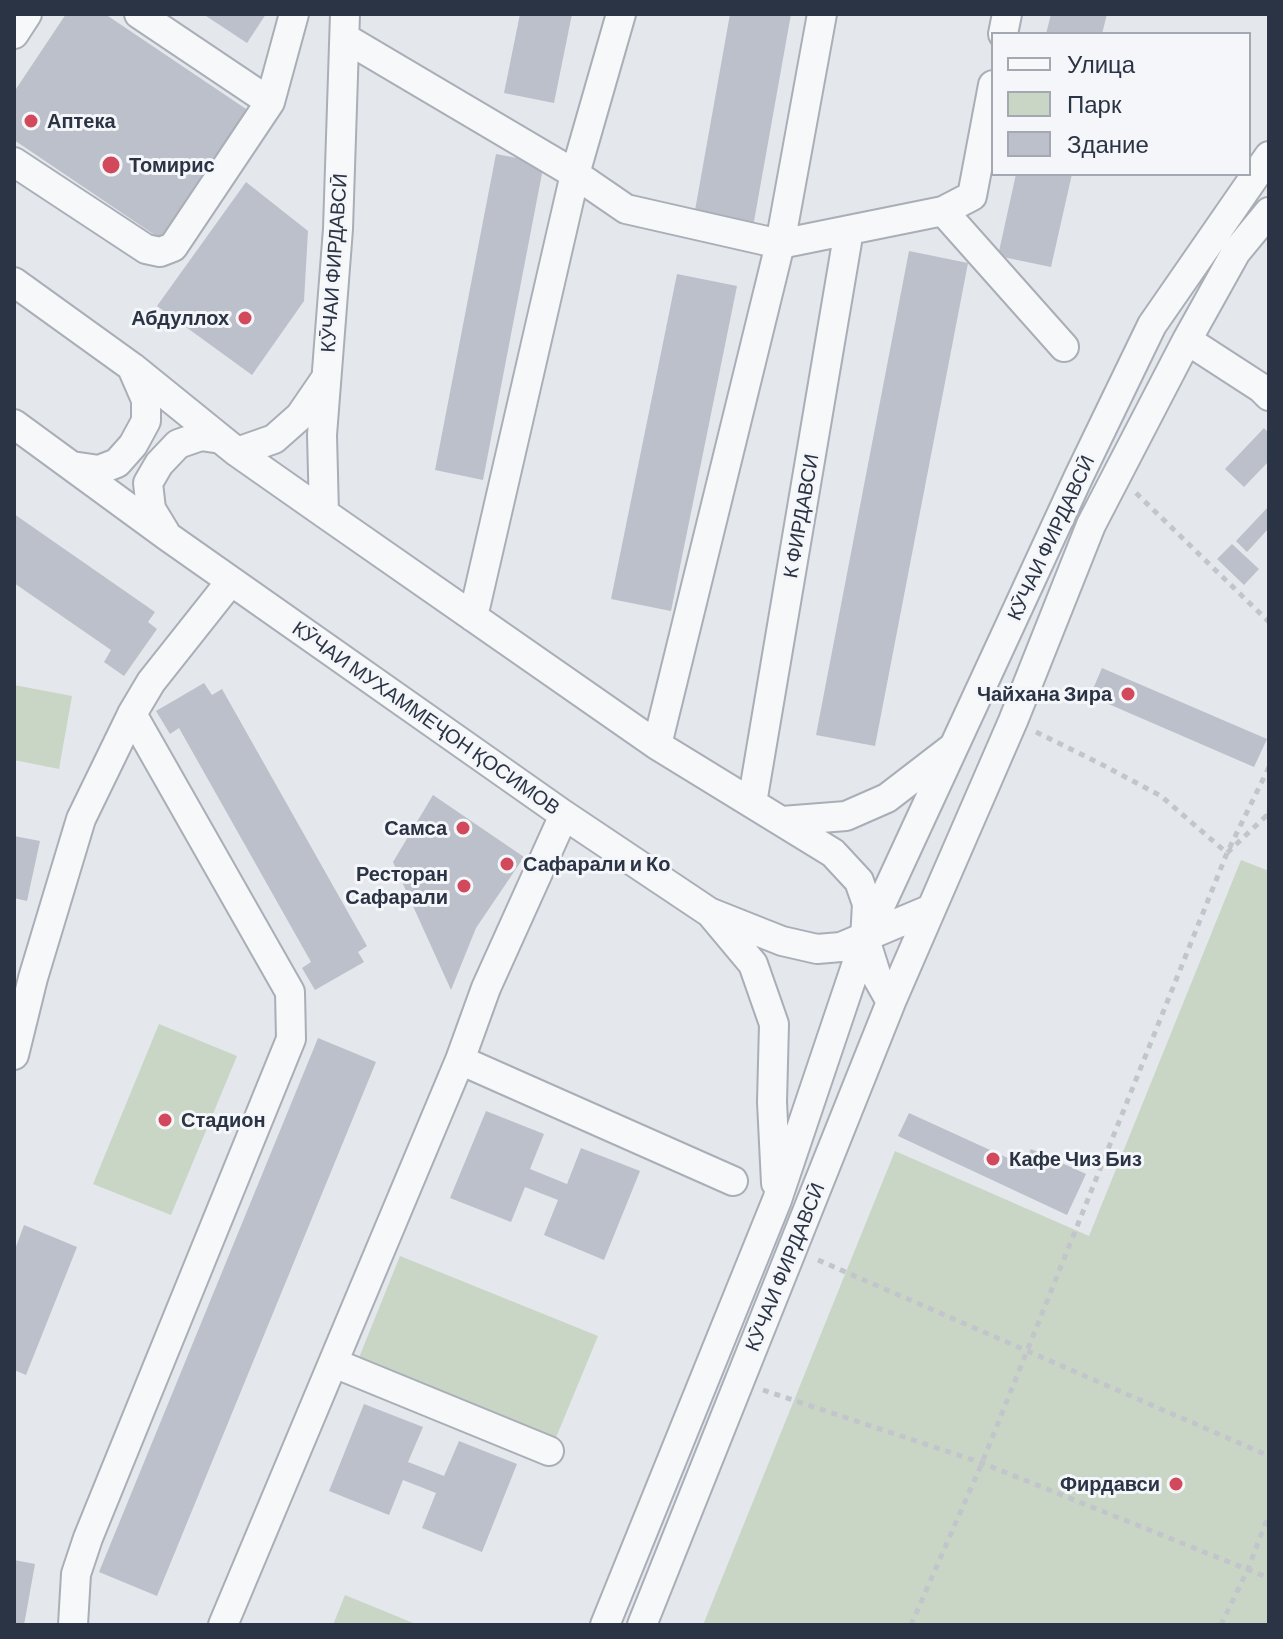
<!DOCTYPE html>
<html>
<head>
<meta charset="utf-8">
<style>
	body { margin:0 }
	#map { position:relative; width:1283px; height:1639px; overflow:hidden; background:#e4e7ec; font-family:Barlow,sans-serif }
	canvas { display:block }
	.frame { position:absolute; inset:0; border:16px solid #2b3445; pointer-events:none }
	.legend { position:absolute; left:991px; top:32px; width:260px; height:144px; box-sizing:border-box; background:#f4f6f9; border:2px solid #a4a8b1; margin:0; padding:10px 14px; list-style:none; font-size:24px; color:#2b3445 }
	.legend li { display:flex; align-items:center; gap:16px; height:40px }
	.legend b { width:40px; border:2px solid #a4a8b1 }
</style>
</head>
<body>
<div id="map">
<canvas width="1283" height="1639"></canvas>
<div class="frame"></div>
<ul class="legend">
<li><b style="height:10px;background:#f7f8fa"></b>Улица</li>
<li><b style="height:22px;background:#c9d6c5"></b>Парк</li>
<li><b style="height:22px;background:#bbc0ca"></b>Здание</li>
</ul>
</div>
<script>
const g = document.querySelector('canvas').getContext('2d');
g.lineJoin = 'round';
function fillPath(path, color) {
  g.fillStyle = color;
  g.fill(path, 'evenodd');
}
function toPath(rows) {
  const path = new Path2D();
  for (const r of rows) {
    path.moveTo(r[0], r[1]);
    for (let i = 2; i < r.length; i += 2) path.lineTo(r[i], r[i + 1]);
  }
  return path;
}
function stroke(path, color, width, dash) {
  g.strokeStyle = color;
  g.lineWidth = width;
  g.lineCap = dash ? 'butt' : 'round';
  g.setLineDash(dash || []);
  g.stroke(path);
}
function drawText(font, color, halo, rows, align = 'center') {
  g.font = font + ' Barlow,sans-serif';
  g.lineWidth = 6;
  g.setLineDash([]);
  g.textBaseline = 'middle';
  g.strokeStyle = halo;
  g.fillStyle = color;
  for (const [text, x, y, turn = 0] of rows) {
    g.save();
    g.translate(x, y);
    g.rotate((+turn || 0) * Math.PI / 180);
    g.textAlign = isNaN(turn) ? turn : align;
    if (halo) g.strokeText(text, 0, 0);
    g.fillText(text, 0, 0);
    g.restore();
  }
}
fillPath(toPath([
	[14,685,72,696,59,769,14,760],
	[1241,860,1269,871,1269,1625,703,1625,895,1151,1089,1236],
	[159,1024,237,1056,171,1215,93,1184],
	[400,1256,598,1336,555,1440,358,1360],
	[345,1595,418,1625,333,1625]
]), '#c9d6c5');
fillPath(toPath([
	[66,14,105,14,252,113,165,242,14,140,14,92],
	[203,14,266,14,247,43],
	[520,14,572,14,554,103,504,93],
	[730,14,791,14,753,227,694,216],
	[1051,14,1107,14,1102,34,1046,34],
	[496,154,544,163,483,480,435,470],
	[1016,174,1072,174,1051,267,998,256],
	[246,182,308,231,304,301,252,375,157,306],
	[909,251,968,263,875,746,816,735],
	[677,274,737,286,671,611,611,599],
	[1264,428,1269,433,1269,461,1244,487,1225,469],
	[1269,506,1269,528,1247,552,1236,541],
	[14,514,155,612,148,622,157,629,124,676,104,662,111,650,14,583],
	[1232,544,1259,569,1244,585,1217,559],
	[1102,668,1267,739,1254,767,1090,696],
	[204,683,212,695,222,689,367,946,358,952,364,962,315,990,302,968,311,962,179,728,170,734,156,711],
	[433,795,524,857,476,928,451,990,393,862],
	[14,836,40,841,27,901,14,898],
	[318,1038,376,1062,157,1596,99,1572],
	[486,1111,544,1134,530,1169,567,1184,581,1148,640,1171,604,1260,544,1235,558,1200,525,1187,511,1222,450,1198],
	[909,1113,1023,1165,1031,1149,1086,1174,1067,1215,898,1136],
	[24,1225,77,1247,26,1375,14,1370,14,1252],
	[364,1404,423,1427,408,1462,444,1476,459,1441,517,1464,482,1552,422,1528,436,1493,403,1480,389,1515,329,1491],
	[14,1560,35,1564,24,1625,14,1625]
]), '#bbc0ca');
const minor = toPath([
	[14,34,27,14],
	[1003,34,1007,14],
	[345,38,575,174,626,209,780,244,943,211,972,196,993,85],
	[270,102,294,14],
	[14,162,146,249,160,252,173,247,270,102,139,14],
	[943,211,1064,347],
	[14,282,132,367,237,452,324,513,657,745,833,853,859,881,867,904,865,939,877,977,891,1002],
	[1187,340,1261,388,1269,396],
	[14,424,167,536,564,815,709,912,782,941,817,949,841,947,931,909],
	[237,452,274,439,300,416,324,381],
	[72,466,99,470,117,463,133,445,146,421,146,400,133,370],
	[324,513,322,435,338,229,345,14],
	[165,532,151,509,148,483,159,464,178,444,201,436,221,439],
	[473,617,575,174,621,14],
	[657,745,780,244,822,14],
	[752,803,849,230],
	[782,821,846,816,887,798,952,748],
	[712,915,753,964,774,1024,772,1102,776,1183],
	[14,1055,33,978,81,819,132,714,151,682,231,581],
	[460,1060,733,1181],
	[334,1363,549,1451],
	[73,1625,76,1574,88,1538,291,1039,290,992,132,714],
	[223,1625,460,1060,486,988,564,815],
	[605,1625,777,1200,865,939,1079,476,1152,325,1269,156],
	[642,1625,891,1002,1013,721,1091,525,1187,340,1236,252,1269,212]
]);
stroke(minor, '#a9aeb7', 32);
stroke(toPath([
	[1136,493,1269,622],
	[1036,732,1099,763,1161,796,1227,853,1266,816,1269,817],
	[818,1260,1269,1456],
	[763,1390,982,1463,1269,1578],
	[911,1625,982,1463,1227,853,1269,767],
	[1221,1625,1248,1569,1269,1514]
]), '#c2c5cb', 5, [6, 6]);
stroke(minor, '#f7f8fa', 28);
for (const [x, y, r, color] of [
	[31,121,8,"#d1495b"],
	[111,165,10,"#d1495b"],
	[245,318,8,"#d1495b"],
	[1128,694,8,"#d1495b"],
	[463,828,8,"#d1495b"],
	[507,864,8,"#d1495b"],
	[464,886,8,"#d1495b"],
	[165,1120,8,"#d1495b"],
	[993,1159,8,"#d1495b"],
	[1176,1484,8,"#d1495b"]
]) {
  const dot = new Path2D();
  dot.arc(x, y, r, 0, 2 * Math.PI);
  g.fillStyle = color;
  g.fill(dot);
  stroke(dot, '#f4f6f9', 3);
}
drawText('bold 20px', '#2b3445', '#f4f6f9', [
	["Аптека",47,121],
	["Томирис",129,165],
	["Абдуллох",229,318,"right"],
	["Чайхана Зира",1112,694,"right"],
	["Самса",447,828,"right"],
	["Сафарали и Ко",523,864],
	["Ресторан",448,874,"right"],
	["Сафарали",448,897,"right"],
	["Стадион",181,1120],
	["Кафе Чиз Биз",1009,1159],
	["Фирдавси",1160,1484,"right"]
], 'left');
drawText('20px', '#2b3445', '#f4f6f9', [
	["КӮЧАИ ФИРДАВСӢ",334,263,-86],
	["К ФИРДАВСИ",801,516,-80],
	["КӮЧАИ ФИРДАВСӢ",1051,538,-65],
	["КӮЧАИ МУХАММЕҶОН ҚОСИМОВ",426,718,35],
	["КӮЧАИ ФИРДАВСӢ",785,1267,-68]
]);
</script>
</body>
</html>
